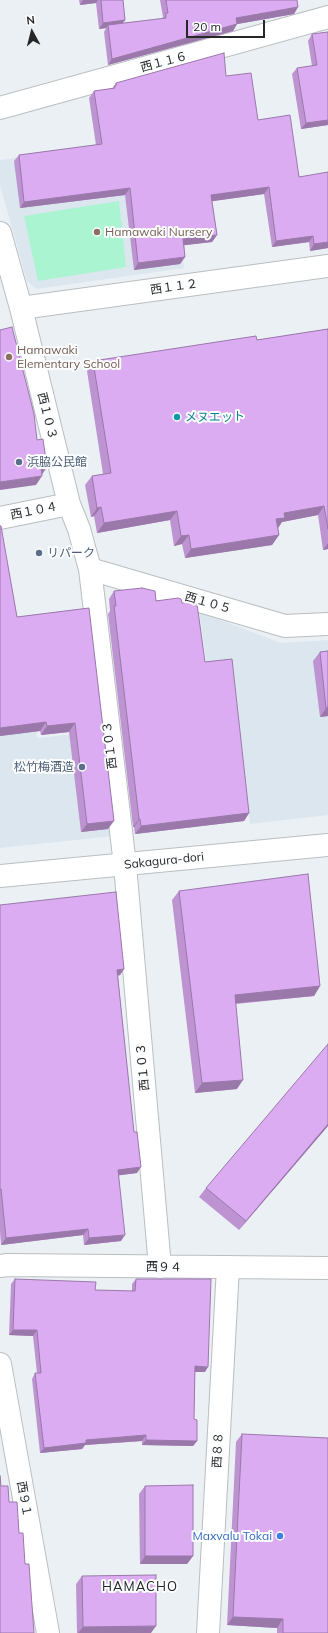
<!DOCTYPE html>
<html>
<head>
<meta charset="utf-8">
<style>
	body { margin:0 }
	#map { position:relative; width:328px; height:1633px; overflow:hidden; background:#ebf0f4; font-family:Mulish,sans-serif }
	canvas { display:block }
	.north { position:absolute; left:12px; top:12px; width:40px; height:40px; -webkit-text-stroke:3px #fbfdfe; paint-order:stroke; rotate:353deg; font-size:11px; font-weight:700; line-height:16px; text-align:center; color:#262729 }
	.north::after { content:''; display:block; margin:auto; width:14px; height:18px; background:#262729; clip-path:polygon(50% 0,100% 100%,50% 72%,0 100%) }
	.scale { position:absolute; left:186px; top:20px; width:79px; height:18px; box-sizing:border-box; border:2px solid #262729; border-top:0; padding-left:5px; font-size:12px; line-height:14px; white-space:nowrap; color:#262729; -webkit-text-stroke:3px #fbfdfe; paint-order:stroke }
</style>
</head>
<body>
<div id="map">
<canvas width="328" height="1633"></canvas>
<div class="north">N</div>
<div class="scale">20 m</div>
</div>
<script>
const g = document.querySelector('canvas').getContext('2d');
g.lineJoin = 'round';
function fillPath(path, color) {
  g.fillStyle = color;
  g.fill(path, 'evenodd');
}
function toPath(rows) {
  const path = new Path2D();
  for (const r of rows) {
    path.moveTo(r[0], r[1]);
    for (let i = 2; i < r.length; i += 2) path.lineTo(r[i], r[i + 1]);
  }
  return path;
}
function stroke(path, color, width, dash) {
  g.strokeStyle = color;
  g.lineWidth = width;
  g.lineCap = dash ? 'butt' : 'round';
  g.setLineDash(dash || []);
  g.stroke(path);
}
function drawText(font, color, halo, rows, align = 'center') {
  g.font = font + ' Mulish,"Noto Sans JP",sans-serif';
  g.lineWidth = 4;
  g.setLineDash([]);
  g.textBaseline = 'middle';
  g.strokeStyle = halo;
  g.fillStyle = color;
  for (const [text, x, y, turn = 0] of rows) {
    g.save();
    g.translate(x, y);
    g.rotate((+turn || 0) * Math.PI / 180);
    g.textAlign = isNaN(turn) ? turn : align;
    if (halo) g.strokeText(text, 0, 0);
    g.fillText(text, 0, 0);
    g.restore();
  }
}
fillPath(toPath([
	[98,147,175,197,184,268,36,289,27,281,0,185,0,160],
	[199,612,281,643,328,640,328,815,250,824,232,659,207,664],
	[28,669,37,738,102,731,113,836,0,848,0,673]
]), '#dbe6ef');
fillPath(toPath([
	[119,201,126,267,38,281,24,216]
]), '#abf4d1');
const minor = toPath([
	[0,108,328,17],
	[0,233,21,308,69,504,79,529,90,569,125,865,160,1267],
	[21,308,328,266],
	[0,518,69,504],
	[90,569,285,626,328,624],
	[0,876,328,845],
	[0,1266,7,1265,328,1268],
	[0,1364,48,1633],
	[208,1633,228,1267]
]);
stroke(minor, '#b9bec1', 24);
stroke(minor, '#fff', 22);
fillPath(toPath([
	[79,0,123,0,125,20,123,23,162,19,163,17,160,0,299,0,297,0,298,7,294,14,237,24,233,31,108,65,104,32,106,28,99,29,96,3,80,5],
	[312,34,328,125,301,129,292,74,297,68,312,66,308,41],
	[226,76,299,177,328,248,310,251,309,242,272,247,264,194,212,201,217,235,212,242,184,245,185,257,180,264,134,270,125,195,20,208,14,161,19,155,96,145,89,98,94,91,112,89,116,83],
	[328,329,328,549,323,550,318,515,282,522,278,528,279,535,272,545,185,558,182,544,174,546,170,520,97,533,94,516,91,517,85,485,92,476,103,474,87,371,93,361,257,340],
	[0,526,17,617,89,608,108,829,81,832,69,732,41,735,40,731,0,736],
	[114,591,156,601,182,603,205,662,249,813,244,821,135,834,134,827,133,827,108,614,110,611,109,599],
	[328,651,328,716,320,717,313,661,320,652],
	[179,891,320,986,314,996,236,1004,237,1089,195,1093,172,900],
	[0,905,124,969,120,975,118,976,137,1173,119,1175,121,1241,84,1245,83,1235,1,1245,0,1231],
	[328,1126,239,1230,199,1197,206,1188],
	[15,1279,95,1290,132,1291,132,1284,136,1279,205,1372,195,1372,194,1419,197,1441,193,1446,142,1445,142,1441,85,1445,82,1449,40,1453,32,1379,35,1373,37,1373,33,1336,9,1335,11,1284],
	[242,1434,328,1633,277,1633,277,1628,227,1625,236,1442],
	[145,1486,193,1556,187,1564,140,1564,139,1494],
	[82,1576,151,1633,77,1633,76,1584]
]), '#bd94d1');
fillPath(toPath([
	[83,0,98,0,96,3,80,5],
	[298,7,294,14,232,25,236,18],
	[125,20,120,27,108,25,106,28,99,29,103,23],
	[237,24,233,31,108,65,112,59],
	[328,120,328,125,301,129,306,123],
	[269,187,264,194,207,202,211,195],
	[130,188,125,195,20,208,24,202],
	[217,235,212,242,178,246,183,239],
	[313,236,309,242,272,247,276,241],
	[328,242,328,248,310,251,314,244],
	[185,257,180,264,134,270,138,263],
	[41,467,47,467,41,476],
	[42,476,36,485,0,490,0,482],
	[324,506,318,515,282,522,278,528,276,519,284,513],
	[101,507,94,516,91,517,97,508],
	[177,511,170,520,97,533,104,523],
	[189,535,182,544,174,546,181,536],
	[279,535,272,545,185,558,191,549],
	[328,543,328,549,323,550],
	[328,707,328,716,320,717,326,708],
	[46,722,40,731,0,736,0,728],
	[75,723,69,732,41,735,47,726],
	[249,813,244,821,135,834,141,826],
	[139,819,140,819,134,827,133,827],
	[114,821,108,829,81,832,87,824],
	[124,969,120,975,113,976,117,970],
	[320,986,314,996,228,1004,235,995],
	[243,1080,237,1089,195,1093,202,1083],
	[328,1124,328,1126,239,1230,246,1221],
	[141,1167,137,1173,114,1176,118,1170],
	[88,1229,83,1235,1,1245,6,1238],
	[125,1235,121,1241,84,1245,89,1238],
	[13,1330,37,1330,33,1336,9,1335],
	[195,1366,208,1367,205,1372,192,1372],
	[146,1435,142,1441,85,1445,82,1449,40,1453,44,1448,86,1440],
	[146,1440,197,1441,193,1446,142,1445],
	[145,1556,193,1556,187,1564,140,1564],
	[233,1617,283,1619,277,1628,227,1625],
	[156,1626,151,1633,78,1633,83,1627]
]), '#9a78aa');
const building = toPath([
	[101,0,123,0,125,20,103,23,101,0],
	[166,0,297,0,298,7,236,18,237,24,112,59,108,25,166,18,166,13,168,13,166,0],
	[328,32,328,120,306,123,297,68,317,65,312,34,328,32],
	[224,53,226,76,251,73,258,120,290,115,299,177,328,172,328,242,314,244,313,236,276,241,269,187,211,195,217,235,183,239,185,257,138,263,130,188,24,202,19,155,102,144,94,91,115,88,114,86,116,86,116,83,224,53],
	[12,327,34,414,37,440,43,439,47,467,41,467,42,476,0,482,0,330,12,327],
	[328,329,328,529,324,506,284,513,285,518,276,519,279,535,191,549,189,535,181,536,177,511,104,523,101,507,97,508,92,476,111,473,93,361,256,336,257,340,328,329],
	[0,526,1,526,17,617,89,608,114,821,87,824,75,723,47,726,46,722,0,728,0,526],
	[142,588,155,591,156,601,178,598,181,599,182,603,191,602,197,604,205,662,232,659,249,813,141,826,140,819,139,819,114,606,116,606,114,591,142,588],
	[328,651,328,707,326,708,320,652,328,651],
	[308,874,320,986,235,995,243,1080,202,1083,179,891,308,874],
	[116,892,124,969,117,970,134,1132,137,1132,141,1167,118,1170,125,1235,89,1238,88,1229,6,1238,1,1189,0,1189,0,905,116,892],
	[328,1044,328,1124,246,1221,206,1188,328,1044],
	[15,1279,96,1282,95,1290,135,1291,136,1279,211,1279,208,1367,195,1366,194,1419,197,1420,197,1441,146,1440,146,1435,86,1440,86,1443,44,1448,35,1373,41,1373,37,1330,13,1330,15,1279],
	[242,1434,328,1438,328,1633,283,1633,283,1619,233,1617,242,1434],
	[0,1476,1,1486,8,1486,9,1502,17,1502,19,1533,23,1533,25,1564,29,1564,34,1633,0,1633,0,1476],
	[193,1485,193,1556,145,1556,145,1486,193,1485],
	[156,1575,156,1626,83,1627,82,1576,156,1575]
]);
fillPath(building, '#dcacf3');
stroke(building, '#9a78aa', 1);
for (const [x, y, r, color] of [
	[97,232,4,"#8d6e63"],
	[9,357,4,"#8d6e63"],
	[177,417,4,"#0f9aa8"],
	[19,462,4,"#5c6f8a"],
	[39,553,4,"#5c6f8a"],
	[82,767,4,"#5c6f8a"],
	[280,1536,4,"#3f7fe0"]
]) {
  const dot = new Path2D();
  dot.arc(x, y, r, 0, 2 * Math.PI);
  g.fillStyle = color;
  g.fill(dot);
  stroke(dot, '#fbfdfe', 1.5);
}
drawText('12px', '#262729', '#fbfdfe', [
	["西１１６",164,62,-15],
	["西１１２",174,287,-8],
	["西１０３",47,416,76],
	["西１０４",34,511,-11],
	["西１０５",208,603,16],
	["西１０３",110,745,-97],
	["Sakagura-dori",164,861,-6],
	["西１０３",143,1067,-95],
	["西９４",164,1267],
	["西８８",218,1450,-87],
	["西９１",24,1499,80]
]);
drawText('12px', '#785e54', '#fbfdfe', [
	["Hamawaki Nursery",105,232],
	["Hamawaki",17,350],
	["Elementary School",17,364]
], 'left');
drawText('12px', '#0d838f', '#fbfdfe', [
	["メヌエット",185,417]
], 'left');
drawText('12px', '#4e5e75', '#fbfdfe', [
	["浜脇公民館",27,462],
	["リパーク",47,553],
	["松竹梅酒造",74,767,"right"]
], 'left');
drawText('12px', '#366cbe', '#fbfdfe', [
	["Maxvalu Tokai",272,1536]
], 'right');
g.letterSpacing = '1px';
drawText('13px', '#262729', '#fbfdfe', [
	["HAMACHO",140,1587]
]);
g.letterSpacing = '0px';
</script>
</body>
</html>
